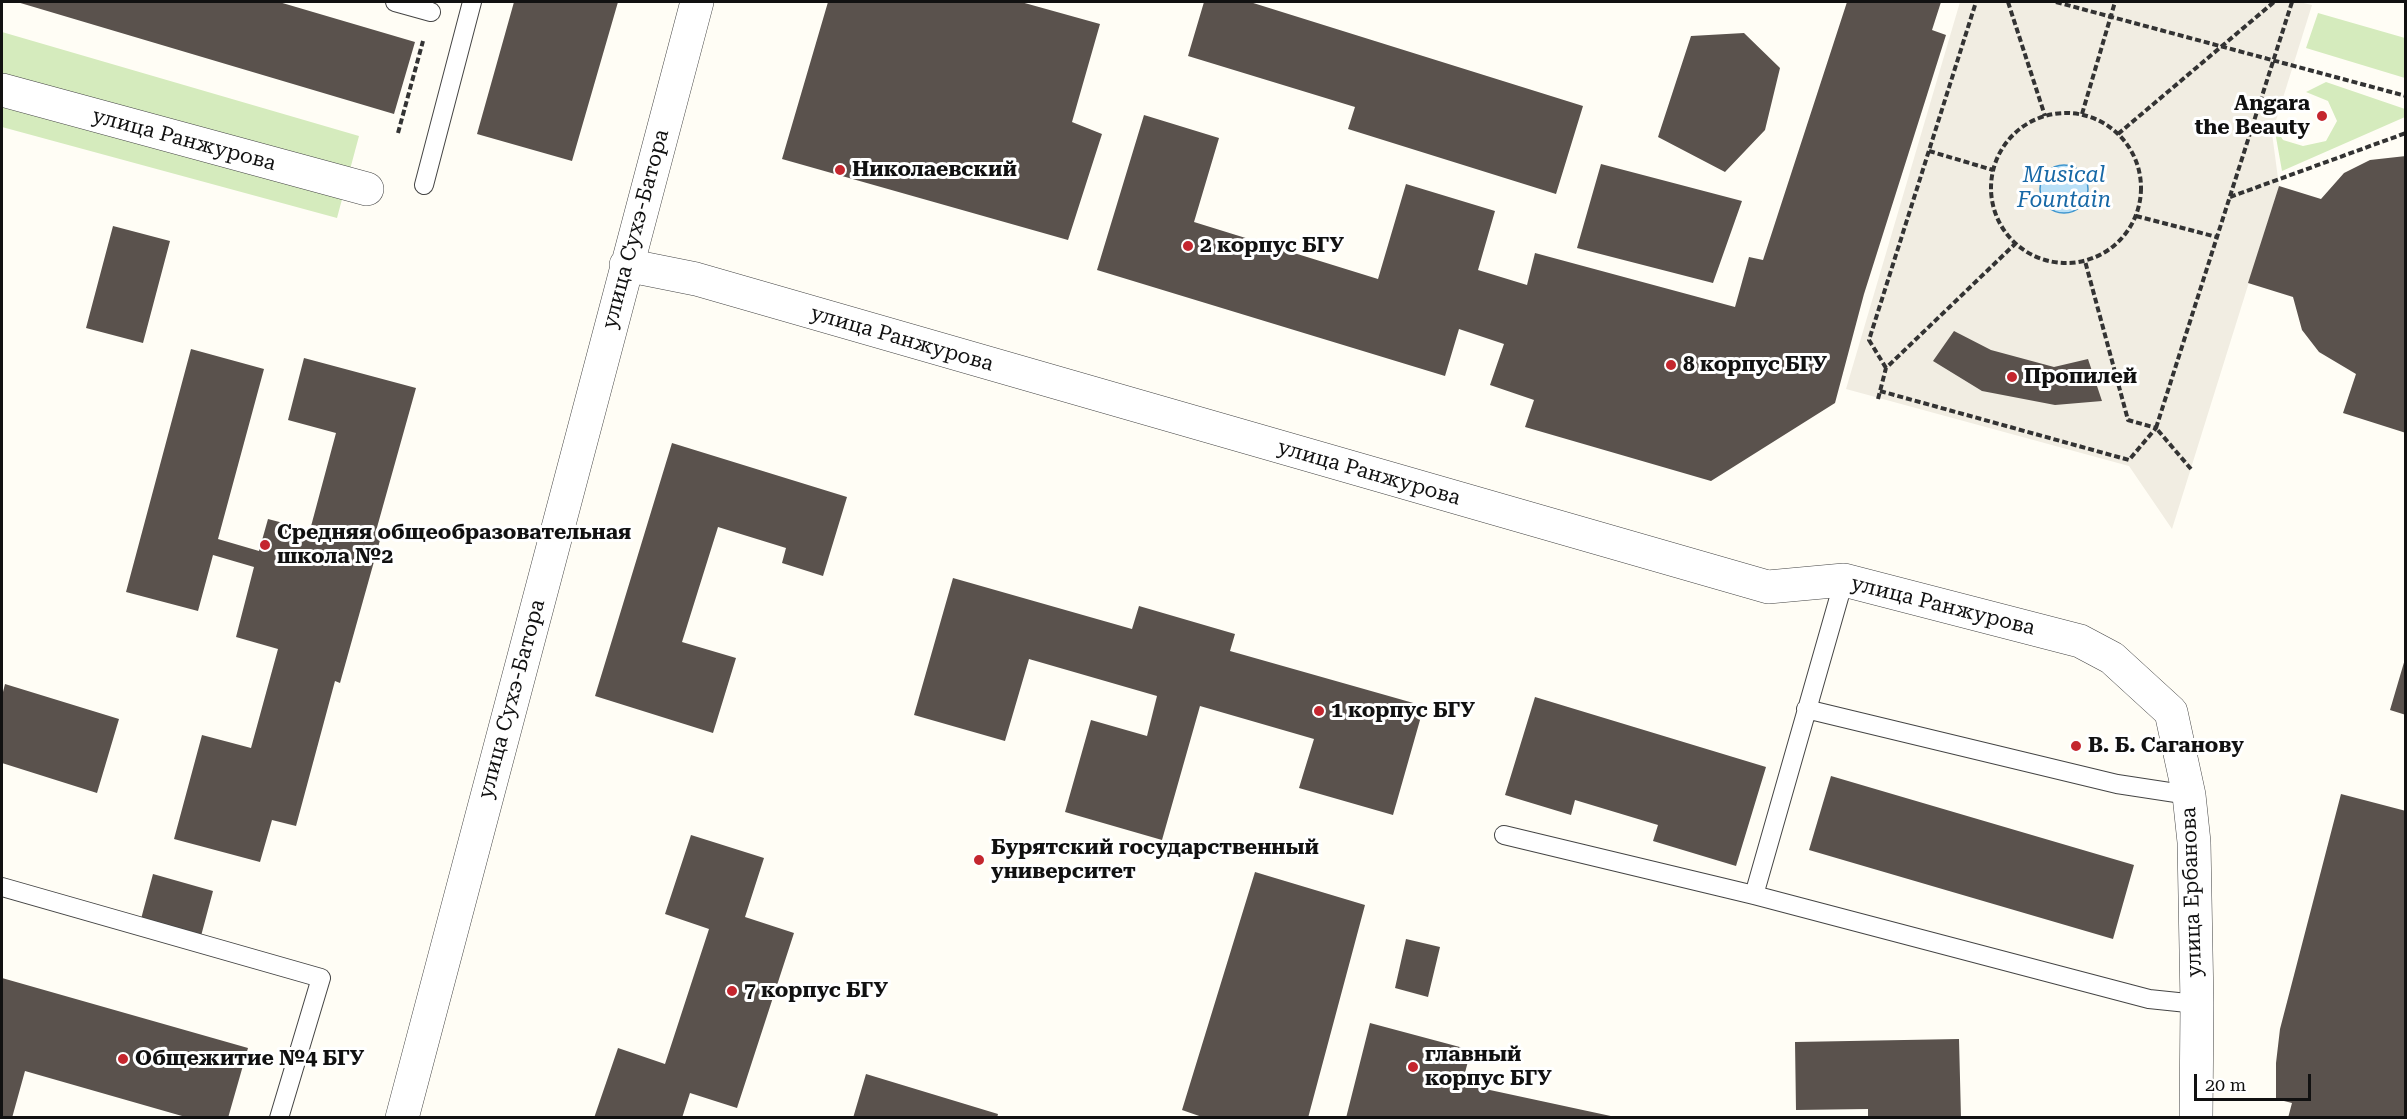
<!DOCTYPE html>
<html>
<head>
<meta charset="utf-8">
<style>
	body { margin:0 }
	#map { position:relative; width:2407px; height:1119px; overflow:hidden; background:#fffdf5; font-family:"Roboto Serif",serif }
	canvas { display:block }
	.frame { position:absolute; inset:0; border:3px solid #111; pointer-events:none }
	.scale { position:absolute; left:2194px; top:1074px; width:117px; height:27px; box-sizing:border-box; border:3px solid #111; border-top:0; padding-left:8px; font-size:18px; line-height:21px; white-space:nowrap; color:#111; -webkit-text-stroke:4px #fff; paint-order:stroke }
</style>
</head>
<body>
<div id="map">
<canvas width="2407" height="1119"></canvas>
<div class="frame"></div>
<div class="scale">20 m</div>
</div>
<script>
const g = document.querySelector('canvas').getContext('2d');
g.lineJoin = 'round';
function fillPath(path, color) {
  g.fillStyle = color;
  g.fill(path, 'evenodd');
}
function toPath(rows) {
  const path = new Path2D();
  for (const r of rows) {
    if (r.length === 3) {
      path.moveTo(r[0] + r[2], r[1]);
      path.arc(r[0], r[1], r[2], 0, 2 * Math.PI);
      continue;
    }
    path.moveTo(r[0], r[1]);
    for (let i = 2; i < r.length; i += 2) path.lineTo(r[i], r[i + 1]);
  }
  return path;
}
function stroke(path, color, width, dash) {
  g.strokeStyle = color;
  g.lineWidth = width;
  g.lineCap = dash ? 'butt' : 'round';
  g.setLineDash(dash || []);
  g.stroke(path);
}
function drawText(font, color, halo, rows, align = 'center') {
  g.font = font + ' "Roboto Serif",serif';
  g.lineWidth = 6;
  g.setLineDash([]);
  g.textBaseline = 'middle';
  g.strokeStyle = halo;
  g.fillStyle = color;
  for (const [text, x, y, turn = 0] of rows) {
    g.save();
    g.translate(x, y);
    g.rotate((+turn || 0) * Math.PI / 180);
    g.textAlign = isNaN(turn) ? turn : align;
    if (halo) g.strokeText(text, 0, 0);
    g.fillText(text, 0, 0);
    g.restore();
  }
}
fillPath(toPath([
	[2318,13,2405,38,2405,78,2306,48],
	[2,32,359,136,337,218,2,127],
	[2326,82,2405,109,2405,117,2282,171,2274,126,2283,140,2303,146,2326,141,2337,121,2328,101,2306,92]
]), '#d5ebbd');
fillPath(toPath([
	[1960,2,2299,2,2312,5,2272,133,2279,186,2172,529,2129,466,1846,389]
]), '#f1ede2');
const water = toPath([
	[2064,189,24]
]);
fillPath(water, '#b9e0f7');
stroke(water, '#3f96cf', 1.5);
fillPath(toPath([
	[17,2,279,2,415,42,394,114],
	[514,2,618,2,572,161,477,134],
	[828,2,1021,2,1100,24,1072,122,1102,134,1068,240,782,159],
	[1204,2,1250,2,1583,106,1556,194,1348,129,1355,107,1188,56],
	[1847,2,1941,2,1932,30,1946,35,1864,294,1835,403,1711,481,1525,427,1534,400,1490,385,1504,344,1459,329,1445,376,1097,270,1144,115,1219,138,1194,222,1378,279,1406,184,1495,211,1478,270,1527,285,1535,253,1735,307,1749,257,1763,260],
	[1744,33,1780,68,1765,130,1725,172,1658,137,1691,36],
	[2406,156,2406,433,2343,413,2356,374,2319,352,2302,330,2293,297,2248,283,2279,186,2321,199,2344,173,2370,160],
	[1601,164,1742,201,1713,283,1577,248],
	[113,226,170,241,143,343,86,328],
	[1954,331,1991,350,2054,367,2088,359,2102,401,2055,405,1982,391,1933,361],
	[191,349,264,369,218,539,259,551,268,519,310,530,336,433,288,420,304,358,416,388,376,531,382,533,340,683,335,681,296,826,272,820,260,862,174,839,202,735,251,748,278,649,236,637,254,567,213,555,198,611,126,592],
	[672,443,847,497,823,576,782,563,786,548,718,527,682,642,736,658,713,733,595,696],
	[953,578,1132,629,1139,606,1235,634,1230,651,1424,706,1393,815,1299,788,1314,739,1200,706,1162,840,1065,812,1091,720,1147,736,1157,696,1029,659,1005,741,914,715],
	[2405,659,2406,659,2406,715,2390,710],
	[5,684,119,719,97,793,2,763,2,696],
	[1535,697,1766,767,1736,866,1653,841,1658,825,1575,800,1571,815,1505,795],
	[1831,776,2134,865,2113,939,1809,850],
	[2341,794,2406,811,2406,1118,2288,1118,2292,1103,2276,1099,2276,1063,2280,1029],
	[691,835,764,858,745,917,794,933,737,1108,690,1093,682,1118,594,1118,618,1048,665,1064,709,929,665,914],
	[1255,872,1365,905,1308,1118,1205,1118,1182,1110],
	[153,874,213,891,201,936,141,919],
	[1406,939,1440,947,1428,997,1395,988],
	[2,978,248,1048,228,1118,189,1118,25,1071,12,1118,2,1118],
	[1370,1023,1471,1050,1462,1084,1620,1118,1346,1118],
	[1959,1039,1961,1118,1868,1118,1868,1109,1796,1110,1795,1042],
	[866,1074,998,1114,997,1118,853,1118]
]), '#5a524d');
const lane = toPath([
	[395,2,431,12],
	[424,185,472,2],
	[1806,709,2117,784,2189,795],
	[1504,835,1754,895,2149,999,2197,1004],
	[2,887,321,978,279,1118],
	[1754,895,1844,580]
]);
const street = toPath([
	[2,90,367,189],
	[626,265,696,279,1768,587,1844,580,2080,641,2112,658,2171,712,2189,795,2194,842,2197,1004,2196,1118],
	[402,1118,697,2]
]);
stroke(lane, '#444', 20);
stroke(street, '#444', 34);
stroke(toPath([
	[2008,2,2045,116],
	[2056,2,2406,96],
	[2066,188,75],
	[2082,114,2115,2],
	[398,133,423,41],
	[2118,134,2274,2],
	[1929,151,1993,170],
	[2230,197,2406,133],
	[2136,216,2217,237],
	[1886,368,1869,340,1976,2],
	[1880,391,2129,460,2156,428,2128,420,2085,261],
	[1878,399,1886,368,2015,244],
	[2191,469,2156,428,2292,2]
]), '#333', 4, [6, 3]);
stroke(lane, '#fff', 18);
stroke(street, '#fff', 33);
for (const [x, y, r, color] of [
	[2322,116,6,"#c4262e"],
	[840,170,6,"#c4262e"],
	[1188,246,6,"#c4262e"],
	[1671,365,6,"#c4262e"],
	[2012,377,6,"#c4262e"],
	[265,545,6,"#c4262e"],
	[1319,711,6,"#c4262e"],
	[2076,746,6,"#c4262e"],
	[979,860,6,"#c4262e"],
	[732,991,6,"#c4262e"],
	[123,1059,6,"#c4262e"],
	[1413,1067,6,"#c4262e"]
]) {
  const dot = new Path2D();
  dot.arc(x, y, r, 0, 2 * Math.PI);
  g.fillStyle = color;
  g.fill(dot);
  stroke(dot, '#fff', 2);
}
drawText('bold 21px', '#111', '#fff', [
	["Angara",2310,104,"right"],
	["the Beauty",2310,128,"right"],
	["Николаевский",852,170],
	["2 корпус БГУ",1200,246],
	["8 корпус БГУ",1683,365],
	["Пропилей",2024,377],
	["Средняя общеобразовательная",277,533],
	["школа №2",277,557],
	["1 корпус БГУ",1331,711],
	["В. Б. Саганову",2088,746],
	["Бурятский государственный",991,848],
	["университет",991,872],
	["7 корпус БГУ",744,991],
	["главный",1425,1055],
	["корпус БГУ",1425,1079],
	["Общежитие №4 БГУ",135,1059]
], 'left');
drawText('21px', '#111', '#fff', [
	["улица Ранжурова",184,140,15],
	["улица Сухэ-Батора",636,229,-75],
	["улица Ранжурова",902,339,16],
	["улица Ранжурова",1369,473,16],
	["улица Ранжурова",1943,606,14],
	["улица Сухэ-Батора",512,699,-75],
	["улица Ербанова",2192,892,-92]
]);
drawText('italic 22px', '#1768a6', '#fff', [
	["Musical",2064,176],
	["Fountain",2064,201]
]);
</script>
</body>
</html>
